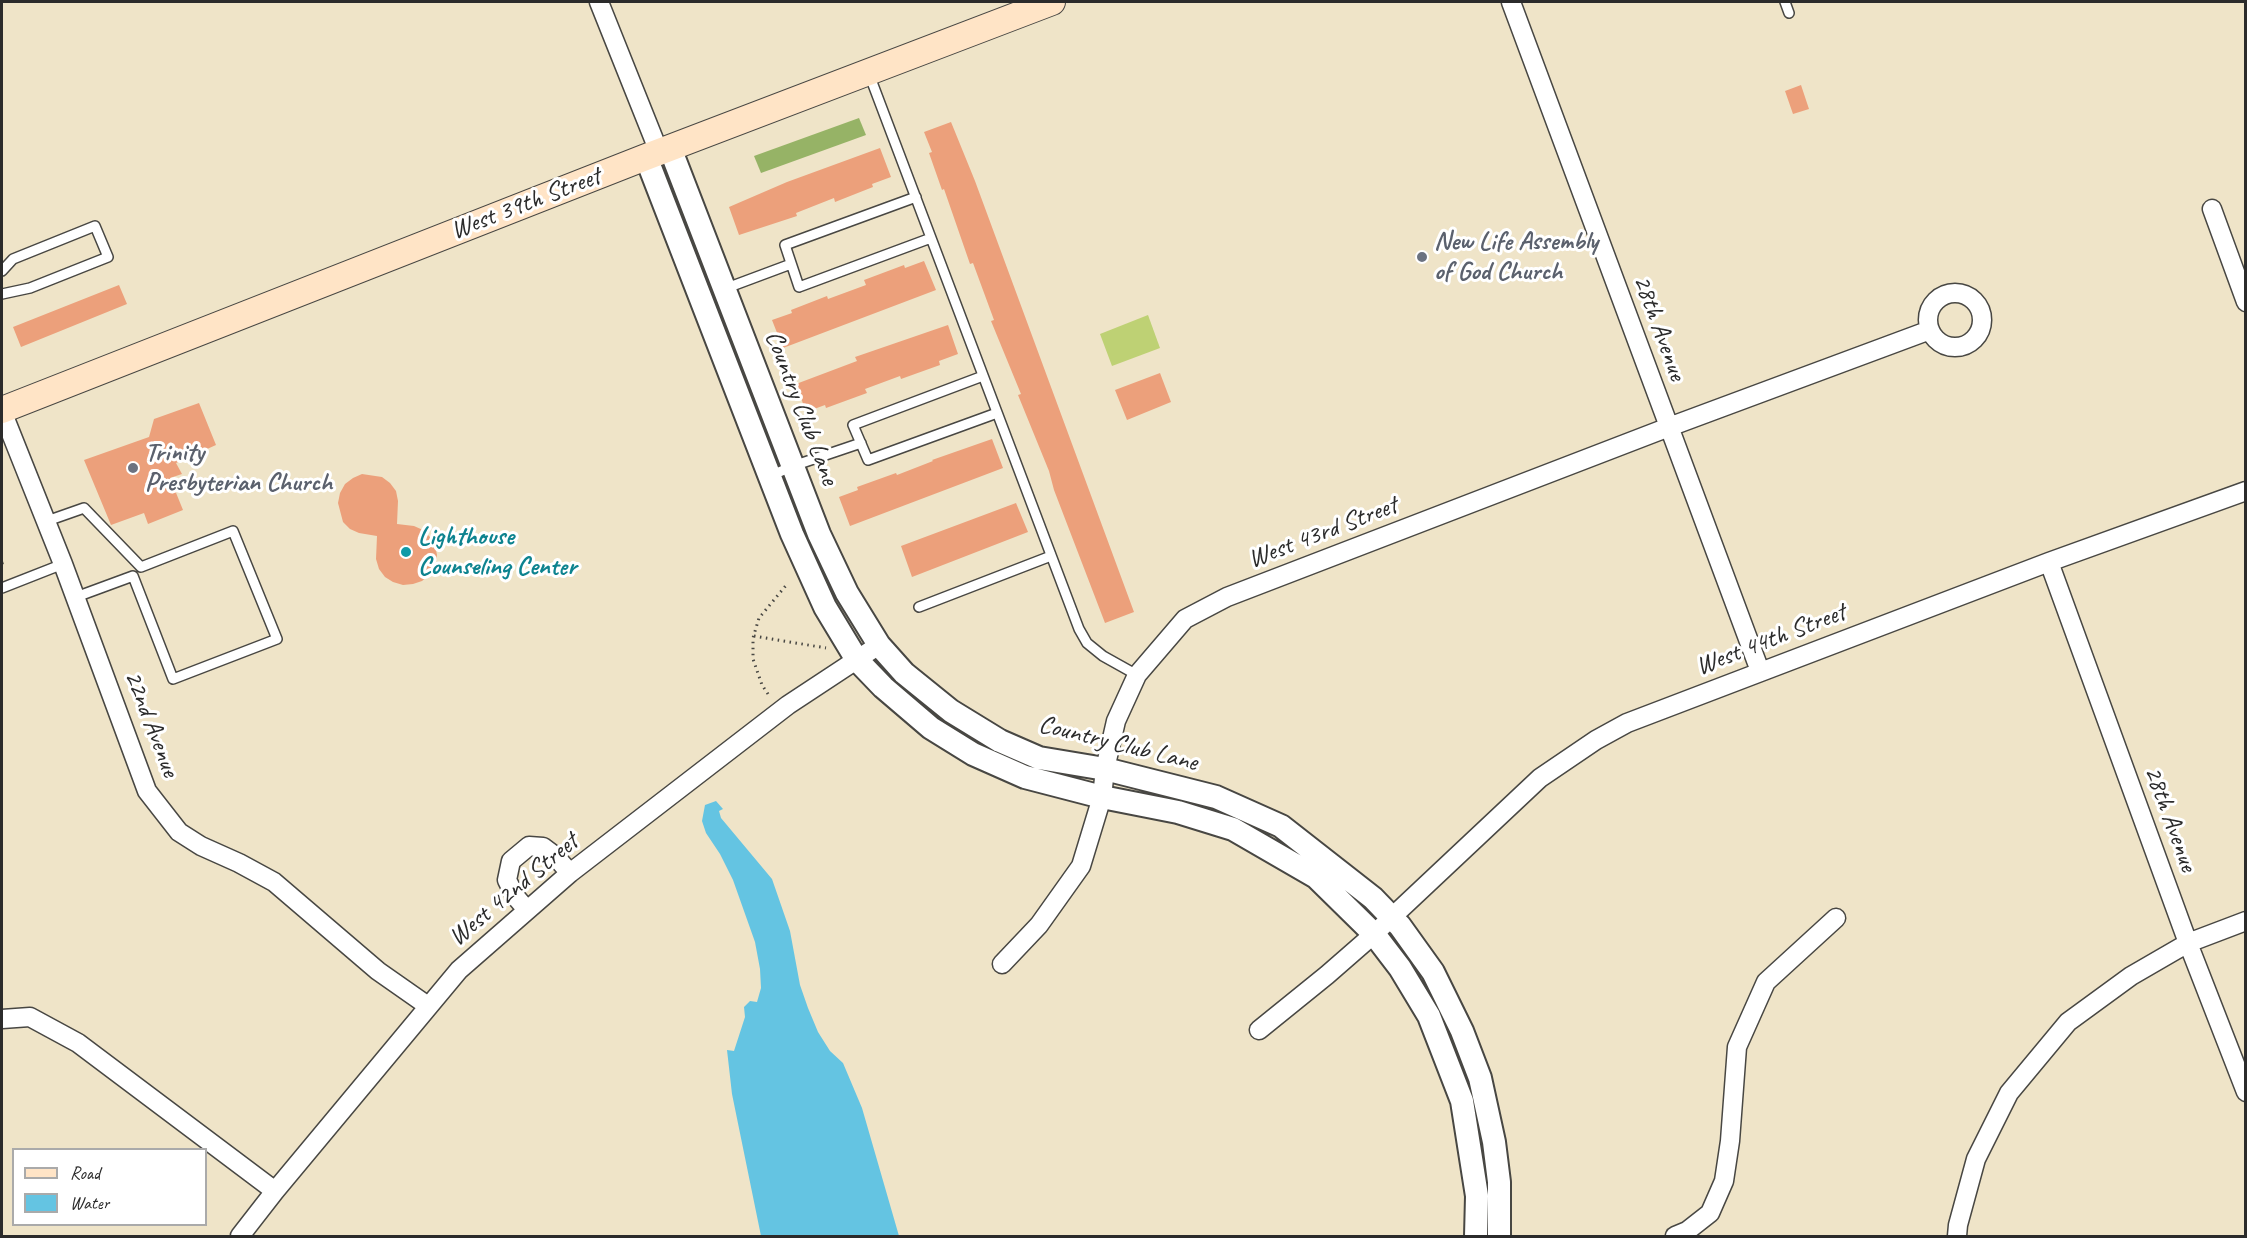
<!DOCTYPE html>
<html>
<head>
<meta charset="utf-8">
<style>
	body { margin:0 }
	#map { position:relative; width:2247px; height:1238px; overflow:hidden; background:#efe4c8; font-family:Caveat,sans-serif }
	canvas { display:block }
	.frame { position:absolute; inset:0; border:3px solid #2b2b2b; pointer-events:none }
	.legend { position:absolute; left:12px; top:1148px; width:195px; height:78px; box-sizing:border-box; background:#fff; border:2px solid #aaa; margin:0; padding:8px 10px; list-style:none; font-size:18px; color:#2b2b2b }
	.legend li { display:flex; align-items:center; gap:12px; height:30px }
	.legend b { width:30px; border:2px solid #aaa }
</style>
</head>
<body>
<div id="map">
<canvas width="2247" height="1238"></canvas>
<div class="frame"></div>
<ul class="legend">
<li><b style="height:8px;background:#ffe4c6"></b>Road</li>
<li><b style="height:16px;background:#64c4e2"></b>Water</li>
</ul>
</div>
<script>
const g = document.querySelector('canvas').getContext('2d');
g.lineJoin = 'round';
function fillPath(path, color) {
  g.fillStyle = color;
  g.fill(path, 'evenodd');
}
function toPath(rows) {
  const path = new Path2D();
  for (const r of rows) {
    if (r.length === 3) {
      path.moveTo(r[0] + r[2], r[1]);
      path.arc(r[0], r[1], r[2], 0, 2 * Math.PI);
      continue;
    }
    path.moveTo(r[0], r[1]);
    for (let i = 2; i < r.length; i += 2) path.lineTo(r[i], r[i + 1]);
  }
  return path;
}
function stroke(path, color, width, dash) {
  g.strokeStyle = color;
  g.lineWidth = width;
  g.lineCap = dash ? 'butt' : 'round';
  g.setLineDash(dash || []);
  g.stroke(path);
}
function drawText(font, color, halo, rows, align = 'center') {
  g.font = font + ' Caveat,sans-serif';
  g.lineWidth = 6;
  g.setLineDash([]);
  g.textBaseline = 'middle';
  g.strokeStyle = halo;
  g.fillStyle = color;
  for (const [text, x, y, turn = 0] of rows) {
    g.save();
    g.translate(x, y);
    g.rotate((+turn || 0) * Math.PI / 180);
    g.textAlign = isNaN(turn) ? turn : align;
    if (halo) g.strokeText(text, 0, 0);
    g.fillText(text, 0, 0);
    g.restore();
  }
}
fillPath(toPath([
	[1148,315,1160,348,1112,366,1100,334]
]), '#bed174');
fillPath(toPath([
	[859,118,866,135,761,173,754,156]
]), '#96b366');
fillPath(toPath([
	[716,801,723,809,719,811,721,818,772,879,790,931,800,985,808,1008,818,1032,830,1051,843,1063,862,1108,899,1236,761,1236,732,1094,727,1050,734,1051,745,1017,744,1007,750,1001,757,1002,761,988,760,969,755,942,733,880,720,854,706,833,702,821,705,805]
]), '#64c4e2');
fillPath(toPath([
	[1801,85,1809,109,1793,114,1785,91],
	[951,122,975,181,1134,612,1105,623,1054,490,1049,471,1018,395,1021,394,991,321,994,320,973,263,970,264,944,189,942,190,929,153,932,152,924,132],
	[880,148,891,177,872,184,873,187,835,202,834,198,796,213,797,216,739,235,729,207,787,182],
	[924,261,936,290,783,348,772,320,792,313,791,310,827,296,828,299,866,285,864,280,904,265,905,268],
	[119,285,127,304,21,347,13,327],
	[948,325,958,354,939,361,940,365,901,379,900,376,865,389,867,393,826,408,825,405,806,412,796,384,857,361,855,357],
	[1160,373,1171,402,1127,420,1115,390],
	[199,403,216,445,176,463,182,474,170,478,183,510,148,524,144,513,111,525,84,460,149,437,154,419],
	[992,439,1003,468,850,526,839,497,858,490,857,487,896,473,897,475,933,461,932,460],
	[362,474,382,477,390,483,396,491,398,501,397,524,414,526,423,530,430,537,435,545,437,555,435,565,430,574,422,581,413,584,403,585,393,582,385,577,379,569,376,559,377,536,359,533,350,529,343,522,338,503,340,493,345,484,353,478],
	[1016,503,1028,532,912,577,901,546]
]), '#eca07b');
const service = toPath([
	[1785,2,1789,13],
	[869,74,1079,629,1087,643,1103,656,1137,675],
	[916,197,785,245,799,287,931,238],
	[2,271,13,259,95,226,108,257,30,288,2,294],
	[724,289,791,264],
	[983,376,853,425,868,460,997,413],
	[770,476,793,466,861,443],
	[47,521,84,508,141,567,233,531,277,639,173,679,133,576,76,597],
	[2,588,63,564],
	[919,607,1051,556]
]);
const minor = toPath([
	[599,2,659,152],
	[1511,2,1760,671],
	[2212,209,2246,302],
	[1955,320,27],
	[2,411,63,564,147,791,179,832,201,846,239,863,274,882,378,971,428,1006],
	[2049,562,2188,943,2246,1092],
	[527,910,515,896,507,880,511,861,529,846,543,847,555,856,570,873],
	[1002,964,1039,925,1081,866,1102,797,1105,769,1116,721,1137,675,1185,619,1227,597,1669,427,1930,330],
	[2,1019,30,1017,78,1043,275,1191],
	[1259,1030,1327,975,1374,934,1540,778,1596,740,1627,723,2049,562,2246,491],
	[240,1236,275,1191,459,970,570,873,788,705,879,645],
	[1675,1236,1687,1231,1710,1213,1724,1181,1730,1141,1737,1047,1766,982,1836,918],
	[1957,1236,1958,1225,1976,1159,2009,1093,2068,1022,2131,976,2188,943,2246,921]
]);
const tertiary = toPath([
	[670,148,819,534,847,593,879,645,904,673,951,711,1000,741,1039,758,1105,769,1216,797,1281,826,1373,898,1400,926,1433,972,1462,1031,1480,1078,1494,1142,1499,1182,1499,1236],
	[646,157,792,534,825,607,857,660,883,687,931,728,973,754,1025,777,1102,797,1178,812,1233,829,1316,877,1374,934,1400,968,1429,1016,1462,1101,1477,1196,1476,1236]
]);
const secondary = toPath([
	[2,410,646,157,1052,2]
]);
stroke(service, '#484743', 12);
stroke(minor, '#484743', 21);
stroke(tertiary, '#484743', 26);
stroke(secondary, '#484743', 28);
stroke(toPath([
	[2,563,5,562],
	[754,636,826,648],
	[768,694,762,685,753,659,753,638,759,618,788,583]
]), '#484743', 3, [1.5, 4.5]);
stroke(service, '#fff', 9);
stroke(minor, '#fff', 18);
stroke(tertiary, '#fff', 22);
stroke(secondary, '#ffe4c6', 26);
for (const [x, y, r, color] of [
	[1422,257,6,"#6b7280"],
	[133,468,6,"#6b7280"],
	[406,552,6,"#0f9aa8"]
]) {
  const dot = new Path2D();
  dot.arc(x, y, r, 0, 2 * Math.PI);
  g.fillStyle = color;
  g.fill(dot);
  stroke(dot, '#fff', 2);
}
drawText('26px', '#2b2b2b', '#fff', [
	["West 39th Street",526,204,-21],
	["28th Avenue",1659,328,70],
	["Country Club Lane",801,408,69],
	["West 43rd Street",1323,533,-21],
	["West 44th Street",1771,640,-21],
	["22nd Avenue",151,724,69],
	["Country Club Lane",1118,744,14],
	["28th Avenue",2170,819,70],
	["West 42nd Street",514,890,-40]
]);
drawText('bold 26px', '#5b616d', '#fff', [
	["New Life Assembly",1434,242],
	["of God Church",1434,272],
	["Trinity",145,453],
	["Presbyterian Church",145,483]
], 'left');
drawText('bold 26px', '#0d838f', '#fff', [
	["Lighthouse",418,537],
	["Counseling Center",418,567]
], 'left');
</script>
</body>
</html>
